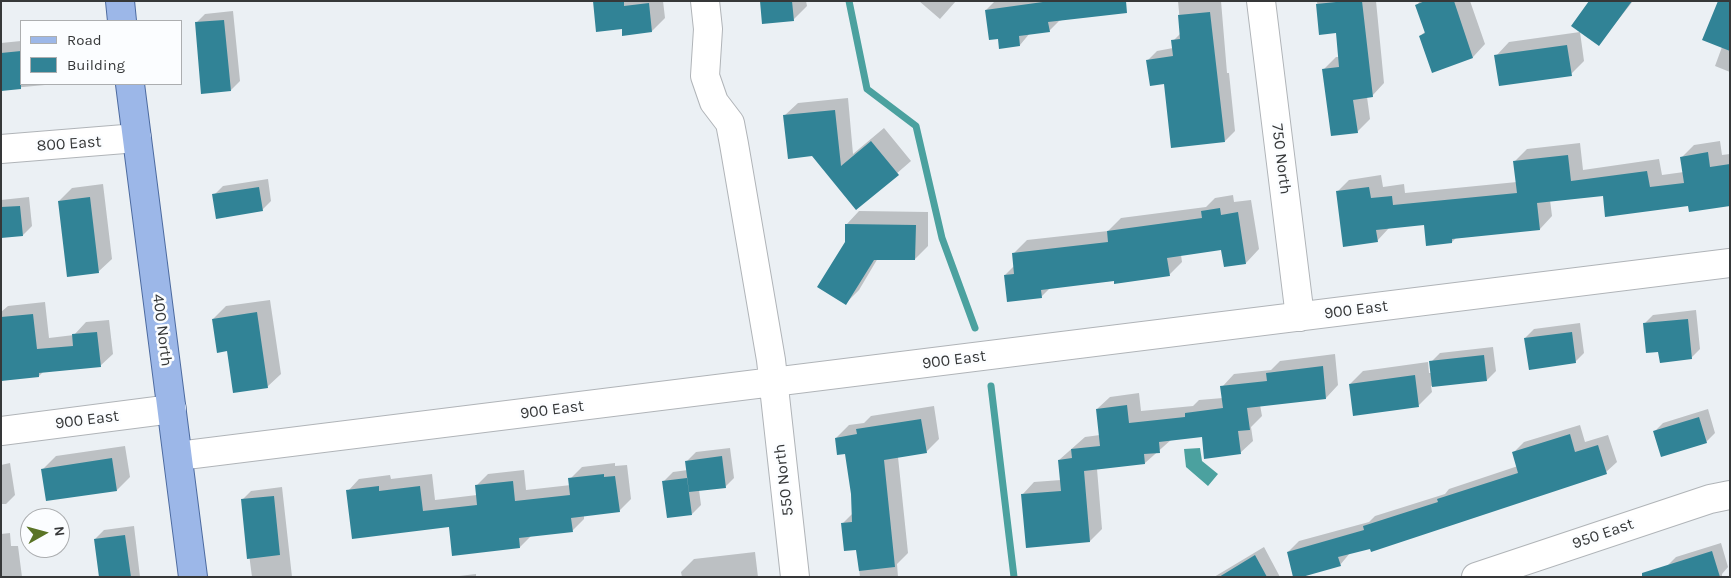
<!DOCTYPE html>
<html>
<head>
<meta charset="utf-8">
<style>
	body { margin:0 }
	#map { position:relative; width:1731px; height:578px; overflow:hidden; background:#ebf0f4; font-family:Karla,sans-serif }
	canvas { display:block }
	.frame { position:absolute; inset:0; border:2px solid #363839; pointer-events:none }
	.legend { position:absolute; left:20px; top:20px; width:162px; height:65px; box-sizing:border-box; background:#fbfdff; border:1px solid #acaeb0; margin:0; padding:6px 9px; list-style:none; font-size:15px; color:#363839 }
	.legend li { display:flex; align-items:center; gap:10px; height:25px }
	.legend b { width:25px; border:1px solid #acaeb0 }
	.north { position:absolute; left:20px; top:508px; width:50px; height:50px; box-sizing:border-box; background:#fbfdff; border:1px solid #acaeb0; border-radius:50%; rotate:83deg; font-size:14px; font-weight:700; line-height:20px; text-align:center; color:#363839 }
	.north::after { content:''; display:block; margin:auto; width:18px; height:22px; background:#5a7426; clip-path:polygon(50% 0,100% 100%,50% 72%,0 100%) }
</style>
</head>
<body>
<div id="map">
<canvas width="1731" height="578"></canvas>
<div class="frame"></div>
<ul class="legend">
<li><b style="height:6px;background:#9cb7e8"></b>Road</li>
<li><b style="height:14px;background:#318396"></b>Building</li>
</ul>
<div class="north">N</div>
</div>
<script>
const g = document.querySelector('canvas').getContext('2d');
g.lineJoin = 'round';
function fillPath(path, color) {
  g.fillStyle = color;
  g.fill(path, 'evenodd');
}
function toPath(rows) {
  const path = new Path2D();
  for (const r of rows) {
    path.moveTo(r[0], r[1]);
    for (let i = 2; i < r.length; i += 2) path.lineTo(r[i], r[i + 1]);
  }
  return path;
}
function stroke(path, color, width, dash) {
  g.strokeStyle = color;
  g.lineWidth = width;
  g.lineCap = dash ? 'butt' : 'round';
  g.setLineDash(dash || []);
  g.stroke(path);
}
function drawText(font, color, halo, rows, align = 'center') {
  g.font = font + ' Karla,sans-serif';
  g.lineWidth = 5;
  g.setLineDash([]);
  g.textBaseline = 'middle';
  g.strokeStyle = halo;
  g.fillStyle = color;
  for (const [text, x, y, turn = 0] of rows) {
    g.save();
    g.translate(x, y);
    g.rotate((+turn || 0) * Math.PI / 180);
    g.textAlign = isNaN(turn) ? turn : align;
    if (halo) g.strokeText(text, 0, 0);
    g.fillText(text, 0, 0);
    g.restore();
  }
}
fillPath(toPath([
	[1200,448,1202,461,1218,474,1208,486,1186,467,1184,449]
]), '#4ba19f');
fillPath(toPath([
	[594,1,663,1,665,18,652,31,623,27],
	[761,1,806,1,807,6,793,20],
	[919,1,956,1,940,19],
	[995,1,1116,1,1059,21,1049,31,1030,33,1020,45,999,37,986,10],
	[1178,1,1221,1,1227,73,1229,73,1235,131,1225,141,1166,82,1147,61,1157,51,1173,48,1173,41,1181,33],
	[1317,1,1376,1,1384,83,1372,96,1367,97,1370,119,1357,132,1323,70,1336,57,1340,57,1337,32,1320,34],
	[1420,1,1470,1,1485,44,1473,57,1432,71,1420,36,1426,31,1417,5],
	[1591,1,1633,1,1599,44],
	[1730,1,1730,72,1715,66,1722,47],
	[233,11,240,81,231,90,196,23,205,14],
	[1580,32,1584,61,1571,74,1496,56,1509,42],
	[21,41,21,84,56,84,1,89,1,43],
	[848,98,853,154,884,128,911,161,857,208,784,116,798,103],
	[1720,141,1722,155,1730,154,1730,204,1689,204,1604,195,1550,200,1552,216,1540,229,1456,238,1452,242,1425,223,1389,228,1377,241,1337,192,1349,180,1381,175,1383,187,1404,184,1405,193,1517,182,1515,161,1527,149,1580,143,1583,170,1659,159,1662,175,1684,172,1682,157,1694,145],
	[268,179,271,201,262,210,214,195,223,186],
	[103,184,112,259,98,272,59,201,72,188],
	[1233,195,1234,202,1251,200,1259,249,1246,263,1222,249,1181,255,1182,262,1169,275,1051,287,1041,297,1005,275,1015,265,1014,253,1027,240,1108,231,1121,218,1206,207,1215,198],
	[29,197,32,226,23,235,1,237,1,200],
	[859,211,928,212,928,246,915,259,878,258,859,290,846,303,846,225],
	[270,300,281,374,267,387,229,349,213,319,226,306],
	[45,302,49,338,74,335,86,322,109,320,113,354,100,366,43,372,39,376,1,380,1,312,8,306],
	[1696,310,1700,349,1691,358,1659,350,1644,324,1653,315],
	[1580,323,1584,353,1575,362,1525,338,1534,329],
	[1493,347,1496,371,1487,380,1431,386,1432,392,1419,405,1350,384,1363,371,1428,362,1429,373,1432,373,1431,362,1440,353],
	[1335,354,1338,385,1326,398,1260,405,1262,416,1251,427,1253,441,1240,453,1203,435,1172,439,1145,463,1097,469,1102,529,1090,541,1022,495,1034,482,1061,480,1059,460,1085,437,1100,435,1097,409,1110,397,1139,393,1141,411,1193,406,1199,400,1223,398,1222,387,1234,374,1271,370,1280,361],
	[934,406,939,439,926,452,898,457,908,553,897,564,898,577,860,577,857,549,842,524,853,513,852,494,846,452,836,438,849,425,864,423,871,416],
	[1708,409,1715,433,1706,442,1654,432,1663,423],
	[1580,425,1585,442,1608,435,1617,462,1606,472,1350,553,1340,565,1288,552,1299,541,1369,522,1375,516,1445,494,1449,489,1518,466,1513,453,1524,442],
	[125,446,130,477,117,490,43,469,56,456],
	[730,448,734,478,725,487,699,490,701,505,692,514,664,481,673,472,688,470,687,461,696,452],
	[10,463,15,495,6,504,1,504,1,465],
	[615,463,615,466,627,465,631,499,619,511,584,515,584,519,573,530,531,536,520,547,348,491,359,479,390,475,391,479,432,474,435,500,477,495,476,486,488,474,524,470,526,490,571,485,570,479,582,467],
	[282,487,292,577,252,577,242,500,251,491],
	[134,526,140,577,100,577,95,539,104,530],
	[10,533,11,546,18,546,22,577,1,577,1,534],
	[1721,543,1728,567,1722,574,1722,577,1671,577,1667,566,1676,557],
	[1264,547,1280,577,1214,577],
	[755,552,758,577,682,577,681,572,694,559],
	[476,574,476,577,451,577]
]), '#0003');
stroke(toPath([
	[849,1,867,89,916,126,942,238,975,328],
	[991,386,1014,577]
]), '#4ba19f', 7);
fillPath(toPath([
	[593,1,624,1,624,6,649,3,652,32,622,36,622,29,596,32],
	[760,1,792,1,794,21,762,24],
	[1050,1,1126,1,1127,13,1048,22,1050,32,1019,36,1020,46,999,49,998,39,989,40,985,10],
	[1346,1,1362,1,1373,97,1353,100,1358,133,1331,136,1322,69,1339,67,1336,33,1319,35,1316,4],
	[1425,1,1454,1,1473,58,1432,73,1419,36,1425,33,1415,5],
	[1589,1,1632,1,1599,46,1571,26],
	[1718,1,1730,1,1730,51,1702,40],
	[1210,12,1225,142,1171,148,1164,84,1150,86,1146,60,1173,56,1171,40,1180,39,1178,15],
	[224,20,231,91,201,94,195,22],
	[1567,45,1572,76,1499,86,1494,55],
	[21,51,21,89,1,91,1,53],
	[835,110,841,166,871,141,899,175,856,210,812,156,788,159,783,115],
	[1708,152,1710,167,1730,164,1730,206,1689,212,1688,206,1605,217,1603,196,1537,203,1540,230,1452,239,1452,243,1426,246,1424,225,1376,230,1378,242,1343,247,1336,191,1369,187,1371,198,1392,196,1393,205,1517,193,1513,161,1568,155,1571,181,1647,171,1650,187,1684,183,1680,157],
	[259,187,263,211,216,219,212,194],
	[90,197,99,273,67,277,58,201],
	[20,206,23,236,1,238,1,207],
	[1220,208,1221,215,1238,212,1246,264,1224,267,1221,250,1167,258,1170,276,1114,284,1114,281,1041,290,1042,298,1007,302,1004,275,1014,274,1012,253,1108,242,1107,231,1202,218,1201,211],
	[845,224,916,225,915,260,874,260,846,305,817,287,845,242],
	[257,312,268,388,233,393,227,351,217,353,212,319],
	[33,314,37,349,73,346,72,334,97,332,101,367,39,373,39,377,1,381,1,317],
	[1688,319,1692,359,1660,363,1658,352,1646,353,1643,323],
	[1572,332,1576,363,1529,370,1524,338],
	[1484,355,1487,381,1432,387,1429,361],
	[1323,366,1326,399,1247,408,1250,430,1238,431,1241,454,1204,459,1202,437,1159,442,1160,453,1144,454,1145,464,1084,471,1090,542,1026,548,1021,494,1061,491,1058,460,1072,458,1071,449,1100,446,1096,409,1127,405,1129,423,1185,417,1185,413,1223,408,1220,386,1267,381,1266,373],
	[1415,375,1419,407,1353,416,1349,384],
	[1699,417,1707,443,1661,457,1653,431],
	[921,419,927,453,884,460,895,567,859,571,856,550,844,551,841,523,852,522,851,494,845,454,837,455,835,438,857,434,856,429],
	[1570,434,1575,452,1598,445,1607,474,1371,552,1370,549,1338,557,1341,566,1302,577,1293,577,1287,552,1364,530,1363,526,1438,502,1437,499,1518,473,1512,452],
	[722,456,726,488,689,492,685,461],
	[112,458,117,491,46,501,41,469],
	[604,474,604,477,615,476,620,512,571,518,573,532,519,538,520,548,452,556,449,527,352,539,346,490,379,486,379,491,420,486,423,511,477,505,475,485,513,481,515,501,570,495,568,478],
	[687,478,692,515,667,518,662,481],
	[274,496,280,555,247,559,241,499],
	[125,535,131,577,99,577,94,539],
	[1712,551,1720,577,1642,577,1642,573],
	[1255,555,1267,577,1219,577]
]), '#318396');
const minor = toPath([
	[705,1,708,29,705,76,714,102,730,123,734,144,771,360,795,577],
	[1261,1,1300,317],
	[1,149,137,138],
	[1,431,172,409],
	[178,456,1730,263],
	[1476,577,1710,499,1730,495]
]);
const major = toPath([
	[120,1,122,21],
	[130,84,193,577]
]);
stroke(minor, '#b0b4b8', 30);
stroke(major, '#4d6ba0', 30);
stroke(minor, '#fff', 28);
stroke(major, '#9cb7e8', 28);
drawText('16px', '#363839', '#fbfdff', [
	["800 East",69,144,-4],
	["750 North",1281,159,83],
	["900 East",1356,310,-7],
	["400 North",162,330,83],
	["900 East",954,360,-7],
	["900 East",552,410,-7],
	["900 East",87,420,-7],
	["550 North",784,480,-97],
	["950 East",1603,534,-19]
]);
</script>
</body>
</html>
